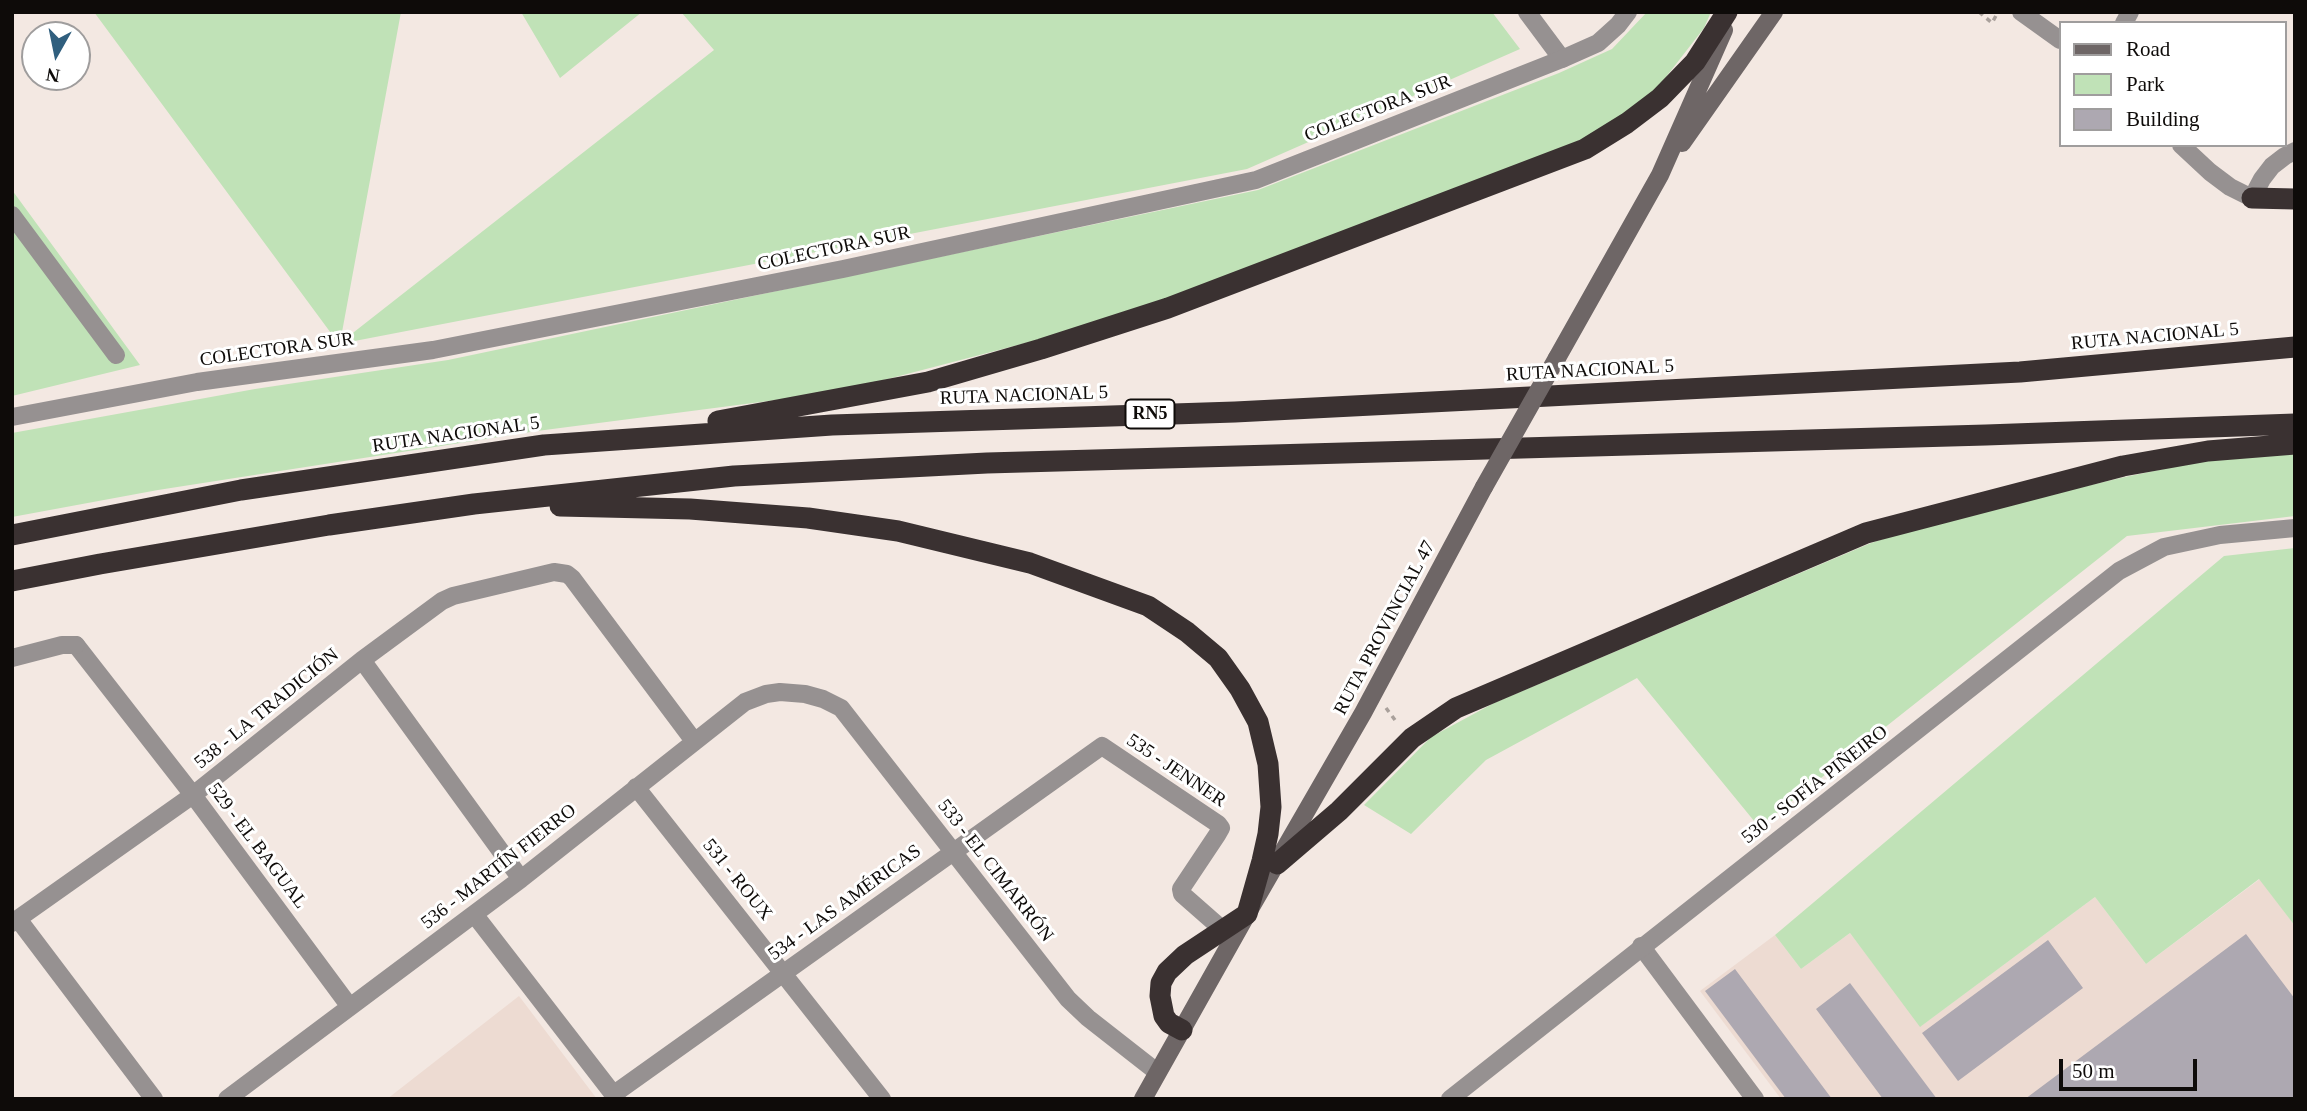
<!DOCTYPE html>
<html>
<head>
<meta charset="utf-8">
<style>
	body { margin:0 }
	#map { position:relative; width:2307px; height:1111px; overflow:hidden; background:#f3e8e2; font-family:"Times New Roman",serif }
	canvas { display:block }
	.frame { position:absolute; inset:0; border:14px solid #0e0b09; pointer-events:none }
	.legend { position:absolute; left:2059px; top:21px; width:228px; height:126px; box-sizing:border-box; background:#fff; border:2px solid #9f9d9d; margin:0; padding:9px 12px; list-style:none; font-size:21px; color:#0e0b09 }
	.legend li { display:flex; align-items:center; gap:14px; height:35px }
	.legend b { width:35px; border:2px solid #9f9d9d }
	.north { position:absolute; left:21px; top:21px; width:70px; height:70px; box-sizing:border-box; background:#fff; border:2px solid #9f9d9d; border-radius:50%; rotate:189deg; font-size:19px; font-weight:700; line-height:28px; text-align:center; color:#0e0b09 }
	.north::after { content:''; display:block; margin:auto; width:24px; height:32px; background:#305f7e; clip-path:polygon(50% 0,100% 100%,50% 72%,0 100%) }
	.scale { position:absolute; left:2059px; top:1059px; width:138px; height:32px; box-sizing:border-box; border:4px solid #0e0b09; border-top:0; padding-left:9px; font-size:21px; line-height:24px; white-space:nowrap; color:#0e0b09; -webkit-text-stroke:5px #fff; paint-order:stroke }
</style>
</head>
<body>
<div id="map">
<canvas width="2307" height="1111"></canvas>
<div class="frame"></div>
<ul class="legend">
<li><b style="height:9px;background:#6e6666"></b>Road</li>
<li><b style="height:19px;background:#c0e2b7"></b>Park</li>
<li><b style="height:19px;background:#ada8b1"></b>Building</li>
</ul>
<div class="north">N</div>
<div class="scale">50 m</div>
</div>
<script>
const g = document.querySelector('canvas').getContext('2d');
g.lineJoin = 'round';
function fillPath(path, color) {
  g.fillStyle = color;
  g.fill(path, 'evenodd');
}
function toPath(rows) {
  const path = new Path2D();
  for (const r of rows) {
    path.moveTo(r[0], r[1]);
    for (let i = 2; i < r.length; i += 2) path.lineTo(r[i], r[i + 1]);
  }
  return path;
}
function stroke(path, color, width, dash) {
  g.strokeStyle = color;
  g.lineWidth = width;
  g.lineCap = dash ? 'butt' : 'round';
  g.setLineDash(dash || []);
  g.stroke(path);
}
function drawText(font, color, halo, rows, align = 'center') {
  g.font = font + ' "Times New Roman",serif';
  g.lineWidth = 6;
  g.setLineDash([]);
  g.textBaseline = 'middle';
  g.strokeStyle = halo;
  g.fillStyle = color;
  for (const [text, x, y, turn = 0] of rows) {
    g.save();
    g.translate(x, y);
    g.rotate((+turn || 0) * Math.PI / 180);
    g.textAlign = isNaN(turn) ? turn : align;
    if (halo) g.strokeText(text, 0, 0);
    g.fillText(text, 0, 0);
    g.restore();
  }
}
fillPath(toPath([
	[2260,879,2295,926,2295,1099,1781,1099,1700,991,1775,935,1801,969,1850,933,1921,1026,2095,897,2146,964],
	[519,996,597,1099,387,1099]
]), '#eddbd2');
fillPath(toPath([
	[94,12,401,12,340,343,714,50,681,12,1492,12,1520,49,1247,169,339,344],
	[521,12,642,12,560,78],
	[1647,12,1711,12,1704,28,1652,95,1600,131,1562,148,1110,321,838,392,537,431,158,490,12,517,12,433,255,389,448,360,1258,190,1559,73,1612,49],
	[12,190,140,365,12,396],
	[2295,453,2295,516,2127,536,1759,827,1637,678,1486,760,1411,834,1364,805,1431,737,1494,703,1871,543,1949,518,2125,477,2207,460],
	[2295,548,2295,926,2259,879,2146,964,2095,897,1920,1027,1850,933,1801,969,1775,935,2224,556]
]), '#c0e2b7');
fillPath(toPath([
	[2246,934,2295,999,2295,1099,2025,1099],
	[2048,940,2083,988,1958,1081,1922,1033],
	[1735,969,1832,1099,1786,1099,1705,991],
	[1850,983,1937,1099,1883,1099,1816,1009]
]), '#ada8b1');
stroke(toPath([
	[1979,12,1992,23,1998,12],
	[1386,708,1398,724]
]), '#a9a09b', 3.5, [5, 5]);
stroke(toPath([
	[1527,12,1562,59],
	[2124,23,2130,12],
	[12,215,116,355],
	[76,645,193,795,350,1007],
	[362,660,521,879],
	[636,787,882,1099],
	[474,914,617,1099],
	[18,919,154,1099],
	[12,923,193,795,362,660,442,601,453,596,554,572,567,574,572,578,694,741],
	[1641,946,1755,1099],
	[614,1094,1102,746,1218,824,1221,828,1217,835,1181,889,1182,894,1223,930],
	[227,1099,521,879,745,702,766,694,780,692,805,694,823,699,841,708,1068,999,1088,1018,1157,1072]
]), '#969191', 18);
stroke(toPath([
	[2021,12,2060,40],
	[2181,145,2210,172,2230,187,2252,198,2262,179,2272,166,2285,156,2295,151],
	[12,417,197,382,433,350,843,269,1256,180,1562,59,1598,43,1618,25,1628,12],
	[12,658,62,645,76,645],
	[1450,1099,2119,571,2164,547,2220,535,2295,528]
]), '#969191', 18);
stroke(toPath([
	[1682,143,1774,12],
	[1557,358,1660,175,1724,30],
	[1143,1099,1247,914,1363,713,1484,487]
]), '#6e6666', 18);
stroke(toPath([
	[2252,198,2295,199],
	[718,421,928,382,1041,349,1168,308,1585,149,1627,123,1660,98,1695,62,1727,12],
	[560,506,690,509,808,518,898,531,1030,563,1148,606,1187,632,1218,658,1240,689,1258,722,1268,764,1271,807,1268,834,1262,861,1247,914,1185,955,1167,972,1161,983,1160,996,1164,1016,1169,1023,1182,1030],
	[12,535,241,490,544,445,832,425,1235,412,2020,372,2295,347],
	[12,581,100,564,329,525,474,504,734,476,987,463,1986,435,2295,424],
	[1277,864,1339,811,1412,738,1456,708,1866,533,2123,466,2208,451,2295,444]
]), '#3a3131', 21);
stroke(toPath([
	[1484,487,1557,358]
]), '#6e6666', 18);
for (const [x, y, w] of [
	[1150,414,49]
]) {
  const box = new Path2D();
  box.roundRect(x - w / 2, y - 14.5, w, 29, 5);
  g.fillStyle = '#fff';
  g.fill(box);
  stroke(box, '#0e0b09', 2);
}
drawText('bold 18px', '#0e0b09', null, [
	["RN5",1150,414]
]);
drawText('19px', '#0e0b09', '#fff', [
	["COLECTORA SUR",1378,109,-21],
	["COLECTORA SUR",834,249,-12],
	["RUTA NACIONAL 5",2155,337,-5],
	["COLECTORA SUR",277,350,-8],
	["RUTA NACIONAL 5",1590,371,-3],
	["RUTA NACIONAL 5",1024,396,-2],
	["RUTA NACIONAL 5",456,435,-8],
	["RUTA PROVINCIAL 47",1385,628,-62],
	["538 - LA TRADICIÓN",267,709,-39],
	["535 - JENNER",1176,771,34],
	["530 - SOFÍA PIÑEIRO",1815,785,-38],
	["529 - EL BAGUAL",257,846,53],
	["536 - MARTÍN FIERRO",499,867,-38],
	["533 - EL CIMARRÓN",995,871,52],
	["531 - ROUX",737,880,51],
	["534 - LAS AMÉRICAS",845,903,-36]
]);
</script>
</body>
</html>
